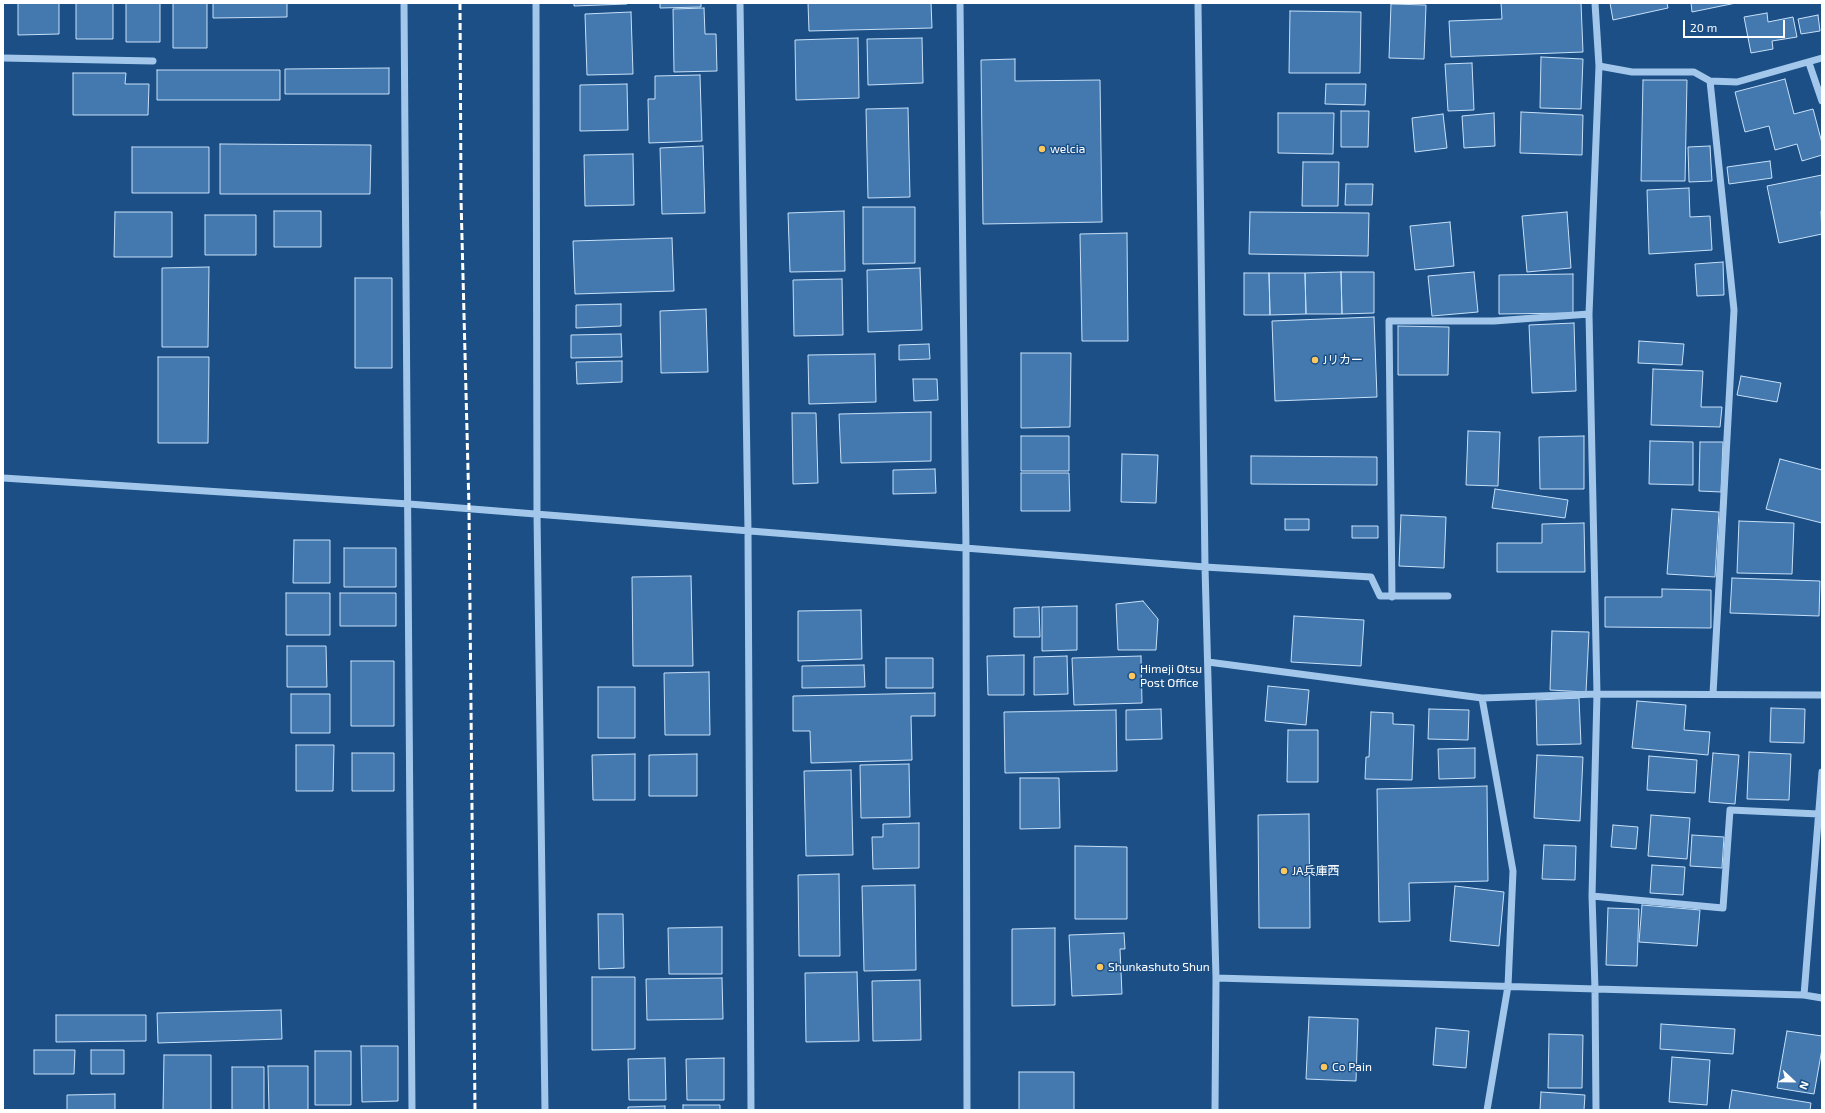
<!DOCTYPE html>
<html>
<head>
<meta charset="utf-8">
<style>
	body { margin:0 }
	#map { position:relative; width:1825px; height:1113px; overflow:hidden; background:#1b4f86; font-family:"Exo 2",sans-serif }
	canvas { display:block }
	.frame { position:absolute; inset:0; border:4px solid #fff; pointer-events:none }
	.north { position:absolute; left:1773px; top:1061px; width:40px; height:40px; -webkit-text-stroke:3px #1b4f86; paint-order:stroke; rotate:112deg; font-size:11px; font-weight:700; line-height:16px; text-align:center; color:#fff }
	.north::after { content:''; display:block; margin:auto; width:14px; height:18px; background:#fff; clip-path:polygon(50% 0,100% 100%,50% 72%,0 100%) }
	.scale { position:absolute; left:1683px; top:20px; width:102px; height:18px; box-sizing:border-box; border:2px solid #fff; border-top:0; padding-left:5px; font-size:12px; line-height:14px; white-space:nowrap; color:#fff; -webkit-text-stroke:3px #1b4f86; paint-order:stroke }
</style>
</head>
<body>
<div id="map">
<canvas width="1825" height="1113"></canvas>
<div class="frame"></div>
<div class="north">N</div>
<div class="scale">20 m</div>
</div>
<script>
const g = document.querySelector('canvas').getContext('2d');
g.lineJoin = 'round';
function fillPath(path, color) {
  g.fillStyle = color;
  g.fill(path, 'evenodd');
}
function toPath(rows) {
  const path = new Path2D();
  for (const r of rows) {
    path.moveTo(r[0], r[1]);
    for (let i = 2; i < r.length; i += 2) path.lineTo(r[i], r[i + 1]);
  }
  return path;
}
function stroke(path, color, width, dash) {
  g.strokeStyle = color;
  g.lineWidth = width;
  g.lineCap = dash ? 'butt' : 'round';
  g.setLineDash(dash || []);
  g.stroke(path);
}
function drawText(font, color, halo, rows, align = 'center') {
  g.font = font + ' "Exo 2","Noto Sans JP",sans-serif';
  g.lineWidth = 3;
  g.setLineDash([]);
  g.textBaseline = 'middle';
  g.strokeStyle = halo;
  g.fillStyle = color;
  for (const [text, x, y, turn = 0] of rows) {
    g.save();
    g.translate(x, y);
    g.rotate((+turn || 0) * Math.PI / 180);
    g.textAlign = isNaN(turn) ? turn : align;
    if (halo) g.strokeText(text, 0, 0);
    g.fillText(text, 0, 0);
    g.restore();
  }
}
const building = toPath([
	[18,3,59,3,59,34,18,35,18,3],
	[76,3,113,3,113,39,76,39,76,3],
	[126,3,160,3,160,42,126,42,126,3],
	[173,3,207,3,207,48,173,48,173,3],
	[213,3,287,3,287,17,213,18,213,3],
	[574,3,627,3,627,4,574,6,574,3],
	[660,3,701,3,701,7,660,8,660,3],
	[808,3,931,3,932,28,809,31,808,3],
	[1501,3,1581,3,1583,52,1451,57,1449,21,1502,19,1501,3],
	[1610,3,1667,3,1668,8,1613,20,1610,3],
	[1691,3,1736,3,1692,12,1691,3],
	[1391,4,1426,5,1424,59,1389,58,1391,4],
	[704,8,705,34,716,34,717,71,674,72,673,9,704,8],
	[1290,11,1361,12,1360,73,1289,73,1290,11],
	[631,12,633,74,587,75,585,14,631,12],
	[1767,13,1768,22,1793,17,1797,37,1772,41,1773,49,1751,53,1744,17,1767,13],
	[1818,15,1820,31,1801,34,1798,19,1818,15],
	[858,38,859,98,796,100,795,40,858,38],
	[922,38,923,83,868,85,867,39,922,38],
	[1541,57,1583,59,1581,109,1540,108,1541,57],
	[1015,59,1015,81,1100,80,1102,222,983,224,981,60,1015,59],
	[1472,63,1474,110,1448,111,1445,64,1472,63],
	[389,68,389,94,285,94,285,69,389,68],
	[157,70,280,70,280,100,157,100,157,70],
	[73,73,126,73,125,84,149,84,148,115,73,115,73,73],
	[700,75,702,141,649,143,648,99,655,99,655,76,700,75],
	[1785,79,1794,114,1813,109,1822,143,1822,155,1802,161,1797,144,1775,150,1769,126,1745,132,1735,92,1785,79],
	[1643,80,1687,80,1685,181,1641,181,1643,80],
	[627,84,628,130,580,131,580,85,627,84],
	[1326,84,1366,84,1365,105,1325,104,1326,84],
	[908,108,910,197,868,198,866,109,908,108],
	[1341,111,1369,111,1368,147,1341,147,1341,111],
	[1521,112,1583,115,1582,155,1520,153,1521,112],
	[1278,113,1334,113,1333,154,1278,153,1278,113],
	[1494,113,1495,146,1464,148,1462,116,1494,113],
	[1443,114,1447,148,1415,152,1412,118,1443,114],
	[220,144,371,145,370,194,220,194,220,144],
	[703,146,705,213,662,214,660,148,703,146],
	[1710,146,1712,181,1689,182,1688,147,1710,146],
	[132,147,209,147,209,193,132,193,132,147],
	[633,154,634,205,585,206,584,155,633,154],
	[1770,161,1772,178,1729,184,1727,167,1770,161],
	[1303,162,1339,162,1338,206,1302,206,1303,162],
	[1822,175,1822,211,1821,211,1822,234,1779,243,1767,186,1822,175],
	[1346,184,1373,184,1372,205,1345,205,1346,184],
	[1689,188,1690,217,1710,216,1712,250,1649,254,1647,190,1689,188],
	[863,207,915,207,915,263,863,264,863,207],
	[274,211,321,211,321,247,274,247,274,211],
	[844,211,845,271,790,272,788,213,844,211],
	[115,212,172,212,172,257,114,257,115,212],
	[1250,212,1369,213,1368,256,1249,254,1250,212],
	[1567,212,1571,268,1527,272,1522,216,1567,212],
	[205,215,256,215,256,255,205,255,205,215],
	[1450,222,1454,266,1415,270,1410,226,1450,222],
	[1127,233,1128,341,1082,341,1080,234,1127,233],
	[672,238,674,291,575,294,573,241,672,238],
	[1723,262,1724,295,1697,296,1695,264,1723,262],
	[209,267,208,347,162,347,162,268,209,267],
	[920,268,922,330,868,332,867,270,920,268],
	[1341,272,1374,272,1374,313,1342,314,1341,272],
	[1341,272,1342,314,1306,314,1305,273,1341,272],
	[1474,272,1478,312,1432,316,1428,276,1474,272],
	[1244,273,1269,273,1270,315,1244,315,1244,273],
	[1269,273,1305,273,1306,314,1270,315,1269,273],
	[1573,274,1573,313,1499,314,1499,275,1573,274],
	[355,278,392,278,392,368,355,368,355,278],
	[842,279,843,335,794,336,793,280,842,279],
	[621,304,621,326,576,328,576,305,621,304],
	[706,309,708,372,661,373,660,311,706,309],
	[1374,317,1377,397,1275,401,1272,321,1374,317],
	[1574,323,1576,391,1532,393,1529,325,1574,323],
	[1398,326,1449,327,1448,375,1398,375,1398,326],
	[621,334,622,357,571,358,571,335,621,334],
	[1639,341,1684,344,1682,365,1638,363,1639,341],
	[929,344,930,359,899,360,899,345,929,344],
	[1021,353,1071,353,1070,427,1021,428,1021,353],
	[875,354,876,402,809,404,808,355,875,354],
	[158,357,209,357,208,443,158,443,158,357],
	[622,361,622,382,577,384,576,362,622,361],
	[1653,369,1703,371,1701,407,1722,407,1720,427,1651,425,1653,369],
	[1741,376,1781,383,1777,402,1737,395,1741,376],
	[913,379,937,379,938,400,914,401,913,379],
	[931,412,931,461,841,463,839,414,931,412],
	[792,413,816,413,818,483,793,484,792,413],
	[1468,431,1500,432,1498,486,1466,485,1468,431],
	[1021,436,1069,436,1069,471,1021,471,1021,436],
	[1584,436,1584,489,1540,489,1539,437,1584,436],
	[1650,441,1693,442,1693,485,1649,484,1650,441],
	[1700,442,1723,442,1721,492,1699,491,1700,442],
	[1122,454,1158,455,1156,503,1121,502,1122,454],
	[1251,456,1377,457,1377,485,1251,484,1251,456],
	[1780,459,1822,470,1822,523,1766,509,1780,459],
	[935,469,936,493,893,494,893,470,935,469],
	[1021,473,1069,473,1070,511,1021,511,1021,473],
	[1495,489,1568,500,1565,518,1492,508,1495,489],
	[1672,509,1719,512,1715,577,1667,574,1672,509],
	[1401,515,1446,517,1444,568,1399,566,1401,515],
	[1285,519,1309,519,1309,530,1285,530,1285,519],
	[1739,521,1794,523,1792,574,1737,573,1739,521],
	[1584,523,1585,572,1497,572,1497,543,1542,543,1542,524,1584,523],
	[1352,526,1378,526,1378,538,1352,538,1352,526],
	[294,540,330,540,330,583,293,583,294,540],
	[344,548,396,548,396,587,344,587,344,548],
	[691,576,693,666,633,666,632,577,691,576],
	[1732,578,1820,581,1819,616,1730,613,1732,578],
	[1662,589,1711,590,1711,628,1605,627,1605,597,1662,597,1662,589],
	[286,593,330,593,330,635,286,635,286,593],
	[340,593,396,593,396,626,340,626,340,593],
	[1143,601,1158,619,1156,650,1118,650,1116,604,1143,601],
	[1077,606,1077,650,1042,651,1042,607,1077,606],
	[1039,607,1040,637,1014,637,1014,608,1039,607],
	[861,610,862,659,798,661,798,611,861,610],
	[1294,616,1364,620,1361,666,1291,662,1294,616],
	[1552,631,1589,632,1586,692,1550,690,1552,631],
	[287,646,326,646,327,687,287,687,287,646],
	[1024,655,1024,695,988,695,987,656,1024,655],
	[1067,656,1068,694,1034,695,1034,657,1067,656],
	[1141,656,1142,703,1074,705,1072,658,1141,656],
	[886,658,933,658,933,688,886,688,886,658],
	[351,661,394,661,394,726,351,726,351,661],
	[864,665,865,687,802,688,802,666,864,665],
	[709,672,710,735,665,735,664,673,709,672],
	[1268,686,1309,690,1306,725,1265,721,1268,686],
	[598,687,635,687,635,738,598,738,598,687],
	[935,693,935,716,911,716,912,760,811,763,810,731,793,731,793,696,935,693],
	[291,694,330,694,330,733,291,733,291,694],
	[1579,698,1581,744,1537,745,1536,700,1579,698],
	[1637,701,1686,705,1684,730,1710,732,1708,755,1632,748,1637,701],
	[1771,708,1805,709,1804,743,1770,742,1771,708],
	[1161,709,1162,739,1126,740,1126,710,1161,709],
	[1429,709,1469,710,1468,740,1428,739,1429,709],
	[1116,710,1117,771,1005,773,1004,712,1116,710],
	[1371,712,1393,713,1393,724,1414,725,1412,780,1365,779,1366,757,1369,757,1371,712],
	[1288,730,1318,730,1318,782,1287,782,1288,730],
	[296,745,334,745,333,791,296,791,296,745],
	[1475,748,1475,778,1439,779,1438,749,1475,748],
	[1749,752,1791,754,1789,800,1747,799,1749,752],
	[352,753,394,753,394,791,352,791,352,753],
	[1713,753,1739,755,1735,804,1709,802,1713,753],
	[635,754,635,800,593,800,592,755,635,754],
	[697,754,697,796,649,796,649,755,697,754],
	[1537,755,1583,757,1580,821,1534,818,1537,755],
	[1649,756,1697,760,1695,793,1647,790,1649,756],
	[909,764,910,817,861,818,860,765,909,764],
	[851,770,853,855,806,856,804,771,851,770],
	[1020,778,1059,778,1060,828,1020,829,1020,778],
	[1487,786,1488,881,1409,883,1410,921,1379,922,1377,789,1487,786],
	[1309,814,1310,928,1259,928,1258,815,1309,814],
	[1651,815,1690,818,1687,859,1648,856,1651,815],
	[919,823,919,868,873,869,872,837,883,837,883,824,919,823],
	[1613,825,1638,827,1636,849,1611,847,1613,825],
	[1692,835,1724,837,1722,868,1690,866,1692,835],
	[1544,845,1576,846,1575,880,1542,879,1544,845],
	[1075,846,1127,847,1127,919,1075,919,1075,846],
	[1652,865,1685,867,1683,895,1650,893,1652,865],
	[839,874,840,956,799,956,798,875,839,874],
	[915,885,916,970,864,971,862,886,915,885],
	[1455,886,1504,892,1499,946,1450,941,1455,886],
	[1642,905,1700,910,1697,946,1639,942,1642,905],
	[1608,908,1639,909,1637,966,1606,965,1608,908],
	[598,914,623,914,624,968,599,969,598,914],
	[722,927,722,974,669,974,668,928,722,927],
	[1055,928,1055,1005,1012,1006,1012,929,1055,928],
	[1124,933,1125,949,1120,949,1122,994,1072,996,1069,935,1124,933],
	[857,972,859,1041,806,1042,805,973,857,972],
	[592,977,635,977,635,1049,592,1050,592,977],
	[722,978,723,1019,647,1020,646,979,722,978],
	[920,980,921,1040,873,1041,872,981,920,980],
	[281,1010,282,1039,158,1043,157,1013,281,1010],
	[56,1015,146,1015,146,1041,56,1042,56,1015],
	[1309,1017,1358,1019,1356,1081,1306,1079,1309,1017],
	[1661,1024,1735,1029,1733,1054,1660,1049,1661,1024],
	[1436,1028,1469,1031,1466,1068,1433,1065,1436,1028],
	[1787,1031,1822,1036,1822,1049,1814,1094,1777,1088,1787,1031],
	[1549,1034,1583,1035,1582,1088,1548,1088,1549,1034],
	[361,1046,398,1046,398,1101,362,1102,361,1046],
	[34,1050,75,1050,74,1074,34,1074,34,1050],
	[91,1050,124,1050,124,1074,91,1074,91,1050],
	[315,1051,351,1051,351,1105,315,1105,315,1051],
	[164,1055,211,1055,211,1110,163,1110,164,1055],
	[1672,1057,1710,1060,1707,1105,1669,1102,1672,1057],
	[665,1058,666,1100,629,1100,628,1059,665,1058],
	[724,1058,724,1100,687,1100,686,1059,724,1058],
	[268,1066,308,1066,308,1110,269,1110,268,1066],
	[232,1067,264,1067,264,1110,232,1110,232,1067],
	[1019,1072,1074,1072,1074,1110,1019,1110,1019,1072],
	[1732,1090,1811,1103,1810,1110,1729,1110,1732,1090],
	[1541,1092,1585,1095,1584,1110,1540,1110,1541,1092],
	[115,1094,115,1110,67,1110,67,1095,115,1094],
	[683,1105,720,1105,720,1110,683,1110,683,1105],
	[665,1106,665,1110,628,1110,628,1107,665,1106]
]);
fillPath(building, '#4479af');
stroke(building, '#c7e0f8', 1);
stroke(toPath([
	[404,3,412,1110],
	[536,3,537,514,545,1110],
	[740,3,748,531,751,1110],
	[960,3,966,548,967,1110],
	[1198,3,1205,567,1216,978,1215,1110],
	[1595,3,1599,66,1589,314,1597,694,1592,896,1595,989,1596,1110],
	[3,58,153,61],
	[1809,63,1822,101],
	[1599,66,1632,72,1694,72,1710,81,1737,82,1822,58],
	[1710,81,1734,310,1713,694],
	[3,478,409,504,1205,567,1371,577,1380,596,1448,596],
	[1392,597,1389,321,1494,321,1589,314],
	[1208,662,1482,698,1513,871,1508,986,1487,1110],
	[1482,698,1597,694,1822,695],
	[1592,896,1723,908,1730,810,1819,814],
	[1216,978,1804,995,1822,998],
	[1804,995,1822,772]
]), '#a2c7eb', 7);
stroke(toPath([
	[460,3,461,199,469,508,475,1110]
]), '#fff', 3, [7, 3]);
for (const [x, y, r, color] of [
	[1042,149,4,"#fdc75f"],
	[1315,360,4,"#fdc75f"],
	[1132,676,4,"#fdc75f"],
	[1284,871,4,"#fdc75f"],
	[1100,967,4,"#fdc75f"],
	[1324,1067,4,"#fdc75f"]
]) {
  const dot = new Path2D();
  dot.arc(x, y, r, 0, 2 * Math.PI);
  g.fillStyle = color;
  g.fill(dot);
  stroke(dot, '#1b4f86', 1.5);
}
drawText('12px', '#fff', '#1b4f86', [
	["welcia",1050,149],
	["Jリカー",1323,360],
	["Himeji Otsu",1140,669],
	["Post Office",1140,683],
	["JA兵庫西",1292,871],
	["Shunkashuto Shun",1108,967],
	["Co Pain",1332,1067]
], 'left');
</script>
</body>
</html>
